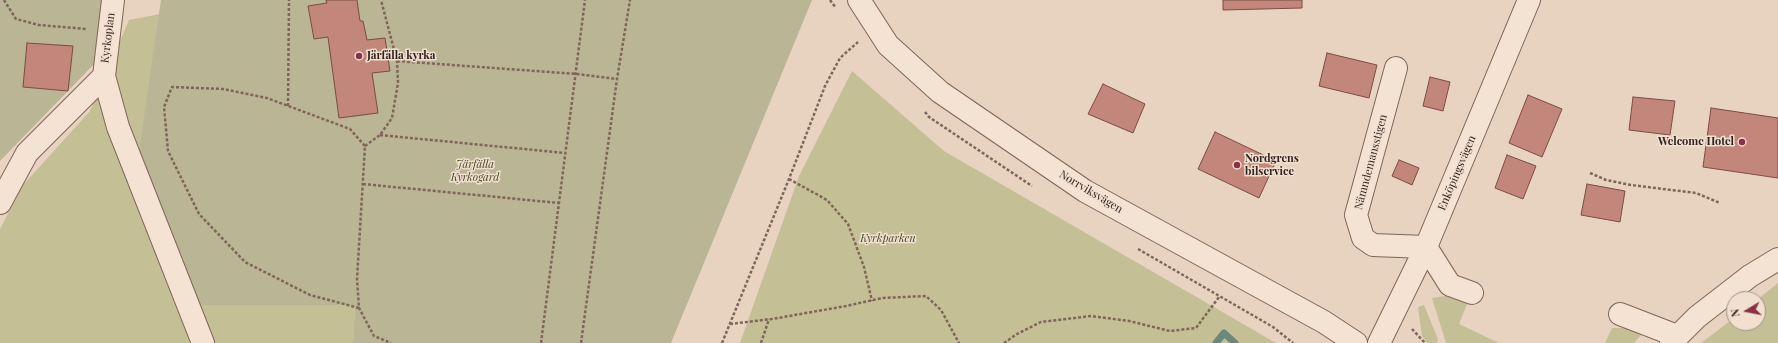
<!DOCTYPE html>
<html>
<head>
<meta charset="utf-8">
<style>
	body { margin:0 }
	#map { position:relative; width:1778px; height:343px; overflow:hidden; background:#e8d3c1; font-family:"Playfair Display",serif }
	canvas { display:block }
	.north { position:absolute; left:1726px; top:291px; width:40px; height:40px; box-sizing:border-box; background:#f1dfcf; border:1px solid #a49388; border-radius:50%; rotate:260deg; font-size:11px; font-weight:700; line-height:16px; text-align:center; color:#31221d }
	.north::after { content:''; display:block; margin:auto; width:14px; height:18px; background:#883147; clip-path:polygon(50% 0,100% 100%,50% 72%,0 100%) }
</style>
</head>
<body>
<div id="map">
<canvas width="1778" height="343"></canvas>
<div class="north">N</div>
</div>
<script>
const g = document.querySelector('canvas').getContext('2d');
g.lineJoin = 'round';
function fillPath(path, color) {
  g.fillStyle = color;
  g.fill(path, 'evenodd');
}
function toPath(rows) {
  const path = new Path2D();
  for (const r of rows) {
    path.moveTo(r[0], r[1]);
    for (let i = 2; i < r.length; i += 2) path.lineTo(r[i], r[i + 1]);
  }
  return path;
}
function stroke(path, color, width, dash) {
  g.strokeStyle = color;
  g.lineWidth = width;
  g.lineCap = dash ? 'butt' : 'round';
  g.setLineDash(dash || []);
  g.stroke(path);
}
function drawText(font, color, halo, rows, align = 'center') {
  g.font = font + ' "Playfair Display",serif';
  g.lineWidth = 3;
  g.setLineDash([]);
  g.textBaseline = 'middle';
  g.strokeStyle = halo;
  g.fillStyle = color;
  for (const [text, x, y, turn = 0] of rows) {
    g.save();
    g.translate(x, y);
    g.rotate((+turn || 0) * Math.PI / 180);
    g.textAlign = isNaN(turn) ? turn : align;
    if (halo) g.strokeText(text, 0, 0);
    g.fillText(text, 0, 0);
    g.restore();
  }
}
fillPath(toPath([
	[171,12,355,305,353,343,0,343,0,229,23,185,90,111,129,20],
	[852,71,944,151,1276,343,740,343,799,176],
	[1778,283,1778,343,1701,343,1734,318,1734,323,1758,323,1758,299],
	[1452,295,1467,304,1459,324,1499,343,1446,343,1432,298],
	[1424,305,1438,339,1437,343,1427,343,1422,336,1418,307],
	[1612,328,1634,328,1642,334,1634,343,1605,343]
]), '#c5bf96');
fillPath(toPath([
	[0,0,101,0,98,60,0,161],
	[161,0,812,0,671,343,353,343,355,305,196,305,139,152]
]), '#bab595');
stroke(toPath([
	[1216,343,1224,333,1235,343]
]), '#6b887a', 7);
const building = toPath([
	[326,0,357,0,360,21,363,21,367,40,385,38,390,71,372,73,378,113,339,118,328,37,314,39,308,6,327,3,326,0],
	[1223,0,1302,0,1302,8,1223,10,1223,0],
	[27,43,73,46,68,91,23,87,27,43],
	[1327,53,1377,65,1369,98,1319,86,1327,53],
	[1430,77,1450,82,1443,111,1423,106,1430,77],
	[1103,84,1145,104,1133,133,1088,114,1103,84],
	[1528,95,1562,109,1542,157,1509,143,1528,95],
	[1633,97,1675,101,1670,135,1629,130,1633,97],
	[1711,108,1778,118,1778,178,1703,167,1711,108],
	[1215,132,1276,161,1259,198,1198,169,1215,132],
	[1507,155,1536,166,1523,199,1495,188,1507,155],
	[1399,160,1419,168,1412,185,1392,176,1399,160],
	[1587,184,1625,191,1620,222,1581,215,1587,184]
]);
fillPath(building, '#c3867a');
stroke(building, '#7c4b43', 1);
const minor = toPath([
	[113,0,104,76,118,127,203,343],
	[859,0,888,45,940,92,1085,191,1324,322,1356,343],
	[1396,68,1356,215,1363,238,1373,245,1426,247],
	[0,203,27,153,104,76],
	[1426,247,1450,285,1472,293],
	[1620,314,1677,336],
	[1379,343,1426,247,1529,0],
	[1671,343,1697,317,1750,276,1778,259]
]);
stroke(minor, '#80655a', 24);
stroke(toPath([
	[4,0,16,19,39,25,86,29],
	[830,0,836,8],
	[397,61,577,74,617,79],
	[288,106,289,0],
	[925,112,929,117,1032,186],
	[380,135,565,153],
	[365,146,380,135,392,118,398,83,397,61,381,0],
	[1590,173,1606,180,1631,185,1696,193,1720,203],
	[789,179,827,200,848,224,864,267,872,301],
	[363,184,559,203],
	[1138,249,1273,327,1293,343],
	[359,308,310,295,245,262,199,214,168,151,164,107,172,87,223,89,267,98,350,129,365,146,357,279,359,308,374,336,391,343],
	[730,324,772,319,846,306,882,298,926,296,941,310,959,343],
	[1412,329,1425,343],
	[541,343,585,0],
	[581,343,617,79,630,0],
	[722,343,789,179,825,86,840,58,858,42],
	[761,343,769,319],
	[1004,343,1017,334,1041,322,1091,316,1129,321,1170,331,1196,328,1219,297]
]), '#80655a', 2.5, [3, 2]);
stroke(minor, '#f4e2d3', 22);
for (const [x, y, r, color] of [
	[359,56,4,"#883147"],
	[1742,142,4,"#883147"],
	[1237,165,4,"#883147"]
]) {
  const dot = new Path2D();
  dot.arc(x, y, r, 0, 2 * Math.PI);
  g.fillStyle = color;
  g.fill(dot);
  stroke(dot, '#f1dfcf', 1.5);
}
drawText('11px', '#31221d', '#f1dfcf', [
	["Kyrkoplan",108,38,-83],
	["Nämndemansstigen",1371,162,-75],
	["Enköpingsvägen",1457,173,-67],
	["Norrviksvägen",1091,192,31]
]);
drawText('bold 11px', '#31221d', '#f1dfcf', [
	["Järfälla kyrka",367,56],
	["Welcome Hotel",1734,142,"right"],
	["Nordgrens",1245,159],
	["bilservice",1245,172]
], 'left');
drawText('italic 11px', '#4b4b26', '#f1dfcf', [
	["Järfälla",475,165],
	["Kyrkogård",475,178],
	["Kyrkparken",888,239]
]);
</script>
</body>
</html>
